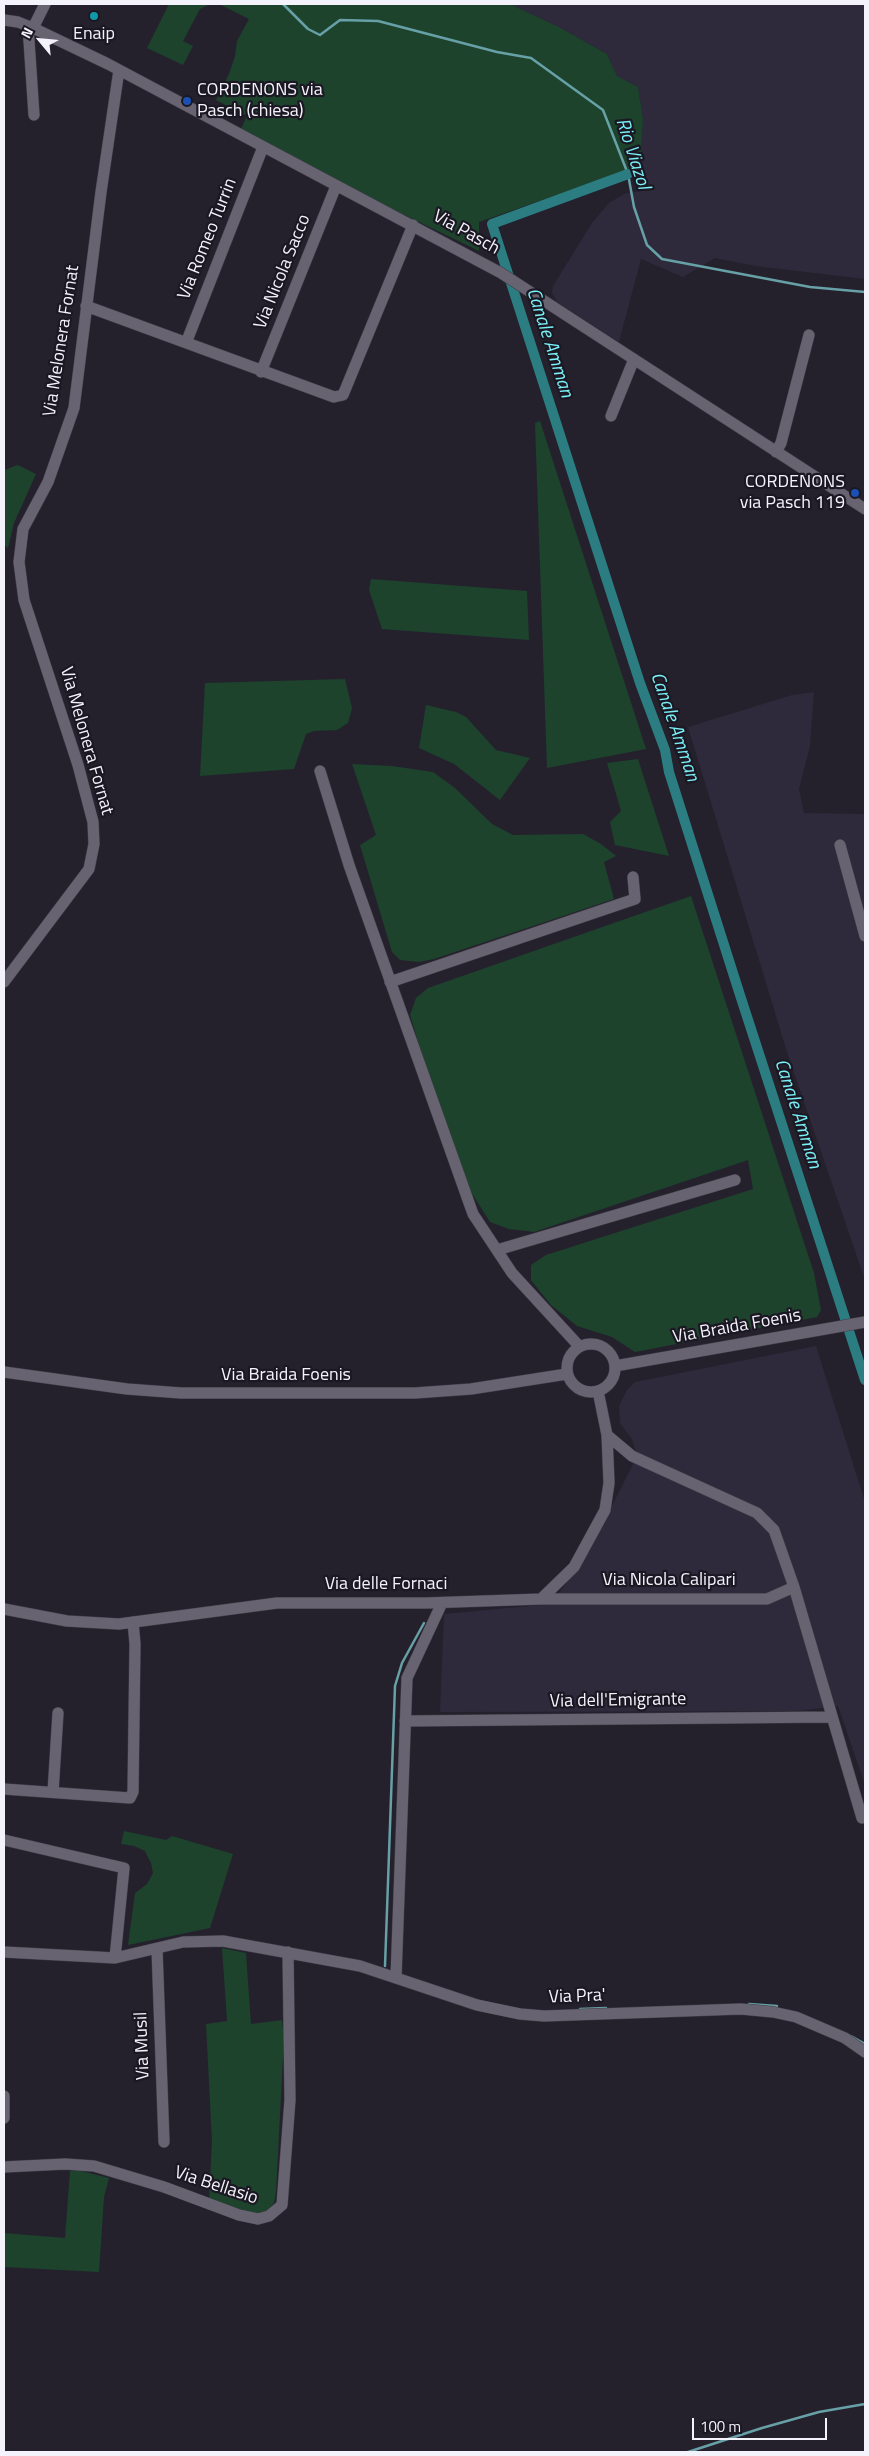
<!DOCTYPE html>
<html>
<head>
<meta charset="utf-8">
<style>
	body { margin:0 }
	#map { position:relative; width:869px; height:2456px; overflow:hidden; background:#24212d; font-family:"Titillium Web",sans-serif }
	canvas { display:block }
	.frame { position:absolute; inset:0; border:5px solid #f4f3fb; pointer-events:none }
	.north { position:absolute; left:15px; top:15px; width:50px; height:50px; -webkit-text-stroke:4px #1b1823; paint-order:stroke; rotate:298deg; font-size:14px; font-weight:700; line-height:20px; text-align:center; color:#f4f3fb }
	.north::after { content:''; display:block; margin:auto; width:18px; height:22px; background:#f4f3fb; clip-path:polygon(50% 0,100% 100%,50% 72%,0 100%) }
	.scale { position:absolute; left:692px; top:2418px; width:135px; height:22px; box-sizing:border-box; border:2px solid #f4f3fb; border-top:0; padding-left:6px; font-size:15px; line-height:18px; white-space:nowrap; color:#f4f3fb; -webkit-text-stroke:4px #1b1823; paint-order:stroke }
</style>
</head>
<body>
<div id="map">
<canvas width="869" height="2456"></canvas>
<div class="frame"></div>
<div class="north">N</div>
<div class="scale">100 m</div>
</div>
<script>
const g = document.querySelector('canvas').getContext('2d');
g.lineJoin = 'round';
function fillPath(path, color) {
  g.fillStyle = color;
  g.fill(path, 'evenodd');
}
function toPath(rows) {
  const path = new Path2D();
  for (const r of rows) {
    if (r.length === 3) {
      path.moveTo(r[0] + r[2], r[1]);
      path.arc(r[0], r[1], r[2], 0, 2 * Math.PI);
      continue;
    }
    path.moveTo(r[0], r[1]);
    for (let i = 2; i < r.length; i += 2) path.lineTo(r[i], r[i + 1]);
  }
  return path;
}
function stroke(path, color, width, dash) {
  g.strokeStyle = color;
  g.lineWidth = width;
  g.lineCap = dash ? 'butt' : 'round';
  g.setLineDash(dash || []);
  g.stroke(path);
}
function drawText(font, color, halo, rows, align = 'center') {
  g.font = font + ' "Titillium Web",sans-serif';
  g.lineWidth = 4.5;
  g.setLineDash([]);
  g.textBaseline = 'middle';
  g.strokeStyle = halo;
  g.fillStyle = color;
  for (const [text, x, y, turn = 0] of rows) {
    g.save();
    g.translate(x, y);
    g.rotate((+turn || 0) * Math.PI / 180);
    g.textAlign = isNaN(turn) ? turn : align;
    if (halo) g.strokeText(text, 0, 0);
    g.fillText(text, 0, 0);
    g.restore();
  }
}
fillPath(toPath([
	[510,4,865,4,865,279,755,266,715,258,683,277,641,259,619,342,557,302,552,293,553,286,592,223,609,203,624,194,639,191,636,178,640,173,643,119,638,87,617,76,607,54,559,27],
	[814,692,810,746,799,789,804,813,865,814,865,1280,787,1052,688,727,792,695],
	[816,1346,865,1502,865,1785,838,1706,797,1711,440,1712,444,1614,551,1604,578,1567,614,1502,637,1456,632,1439,620,1423,619,1406,627,1390,635,1382]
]), '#2e2a3b');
fillPath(toPath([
	[169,4,210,4,200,9,183,41,193,46,183,65,147,48],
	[219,4,510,4,559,27,607,54,617,76,638,87,643,119,640,173,623,172,479,222,479,251,384,205,241,129,247,116,216,100,229,74,235,56,237,41,249,19],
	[540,421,646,749,547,768,535,423],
	[18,465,36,474,14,523,8,548,4,545,4,470],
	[371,579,527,591,529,640,382,629,369,590],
	[345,679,352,708,348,723,337,730,314,731,306,734,294,769,200,776,205,683],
	[426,705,456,712,466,717,496,750,530,758,500,800,454,764,419,748],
	[638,759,669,856,615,845,610,822,621,811,607,763],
	[352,764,392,766,433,772,455,788,492,824,513,835,583,834,601,844,616,856,604,862,614,899,434,959,419,962,400,960,392,952,360,845,376,835],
	[691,896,814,1273,821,1310,817,1317,635,1352,612,1337,577,1326,551,1305,531,1280,531,1265,546,1255,753,1189,748,1160,534,1232,509,1229,490,1222,457,1170,410,1015,416,998,428,988],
	[124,1831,166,1840,172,1836,233,1854,210,1928,128,1945,135,1893,147,1884,153,1873,151,1863,145,1851,134,1846,121,1844],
	[222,1948,246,1953,251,2024,282,2020,284,2038,276,2192,274,2203,265,2213,257,2214,209,2200,212,2141,206,2024,227,2021],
	[70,2171,81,2171,109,2178,104,2197,99,2272,4,2267,4,2233,65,2238]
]), '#1d432d');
stroke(toPath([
	[283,4,308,29,320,35,340,20,378,21,497,52,531,58,603,110,628,174,634,207,647,245,662,259,810,287,865,292],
	[385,1966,395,1686,402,1663,424,1623],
	[749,2004,777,2006],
	[580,2009,606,2008],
	[851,2036,865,2044],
	[688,2452,762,2428,819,2412,865,2404]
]), '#67a0a6', 2.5);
stroke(toPath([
	[628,174,492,224,640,683,665,750,669,772,740,995,865,1380]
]), '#2b7d82', 10);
const minor = toPath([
	[4,20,18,22,33,28,108,64,501,273,865,509],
	[28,26,34,115],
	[33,28,45,4],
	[86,306,334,397,343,395,413,225],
	[186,343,263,147],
	[261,372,336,186],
	[611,416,634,359],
	[776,452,781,443,809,335],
	[320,771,349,865,473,1214,512,1273,579,1346],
	[840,845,865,936],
	[4,982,89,869,94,844,93,822,78,765,24,600,19,562,23,529,48,482,74,408,101,192,119,70],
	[390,982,635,899,633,877],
	[497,1250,735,1180],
	[591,1368,24],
	[615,1366,865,1322],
	[4,1372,127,1389,181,1393,415,1393,471,1389,567,1374],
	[607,1435,632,1456,757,1513,774,1530,794,1587,862,1818],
	[541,1599,767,1599,794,1587],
	[4,1609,67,1621,119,1624,277,1603,426,1603,541,1599,574,1567,605,1510,609,1483,607,1435,598,1391],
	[405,1721,832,1717],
	[4,1789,130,1798,133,1792,135,1644,133,1622],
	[53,1792,58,1713],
	[4,1840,124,1868,115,1958],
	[157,1949,164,2142],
	[4,1952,115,1958,183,1942,223,1941,360,1966,477,2005,520,2014,544,2016,741,2009,773,2012,796,2017,845,2038,865,2052],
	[396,1977,407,1678,442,1603],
	[4,2118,4,2096],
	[4,2167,65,2164,94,2166,164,2187,239,2215,258,2219,269,2216,282,2205,290,2100,288,1952]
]);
stroke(minor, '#403e48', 12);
stroke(minor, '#676371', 11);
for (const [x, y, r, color] of [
	[94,16,5,"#0f9aa8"],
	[187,101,5,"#1a4fb4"],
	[855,493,5,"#1a4fb4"]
]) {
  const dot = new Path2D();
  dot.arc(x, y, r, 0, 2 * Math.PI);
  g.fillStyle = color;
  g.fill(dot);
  stroke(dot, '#1b1823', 2);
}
drawText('18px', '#f4f3fb', '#1b1823', [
	["Enaip",94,35],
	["CORDENONS via",197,91,"left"],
	["Pasch (chiesa)",197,112,"left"],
	["CORDENONS",845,483,"right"],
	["via Pasch 119",845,504,"right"]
]);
drawText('18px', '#f4f3fb', '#1b1823', [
	["Via Pasch",466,233,29],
	["Via Romeo Turrin",208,239,-68],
	["Via Nicola Sacco",283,272,-68],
	["Via Melonera Fornat",62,341,-81],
	["Via Melonera Fornat",86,741,74],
	["Via Braida Foenis",737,1327,-10],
	["Via Braida Foenis",286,1376],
	["Via Nicola Calipari",669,1581],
	["Via delle Fornaci",386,1585],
	["Via dell'Emigrante",618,1701,-1],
	["Via Pra'",577,1997,-2],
	["Via Musil",143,2046,-92],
	["Via Bellasio",216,2186,18]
]);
drawText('italic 19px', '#7af0f7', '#1b1823', [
	["Rio Viazol",632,154,72],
	["Canale Amman",549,343,72],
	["Canale Amman",674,727,71],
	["Canale Amman",797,1114,72]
]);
</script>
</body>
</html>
